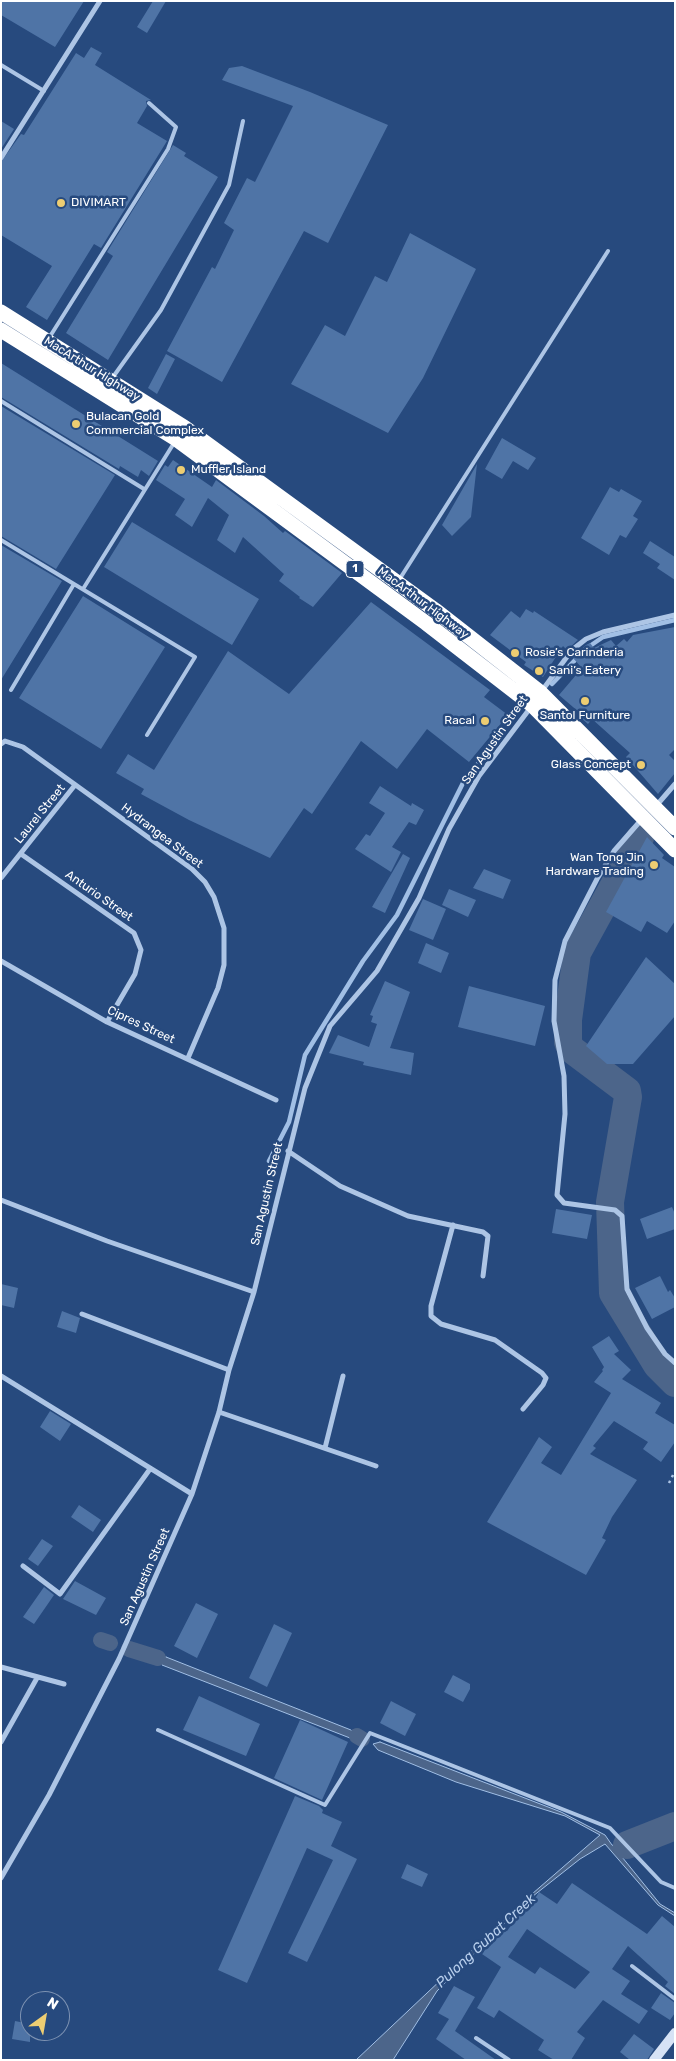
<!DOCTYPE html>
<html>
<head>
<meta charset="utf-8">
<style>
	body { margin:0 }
	#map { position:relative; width:676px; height:2061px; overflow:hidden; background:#274a7e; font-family:Rubik,sans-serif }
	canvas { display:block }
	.frame { position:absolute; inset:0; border:2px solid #fff; pointer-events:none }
	.north { position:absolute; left:20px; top:1991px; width:50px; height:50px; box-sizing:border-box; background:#274a7e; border:1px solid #7d92b2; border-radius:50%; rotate:32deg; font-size:14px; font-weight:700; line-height:20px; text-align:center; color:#fff }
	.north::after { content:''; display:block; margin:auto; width:18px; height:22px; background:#edcd72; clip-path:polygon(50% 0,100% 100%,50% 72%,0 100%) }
</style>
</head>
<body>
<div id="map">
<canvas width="676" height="2061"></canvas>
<div class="frame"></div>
<div class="north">N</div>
</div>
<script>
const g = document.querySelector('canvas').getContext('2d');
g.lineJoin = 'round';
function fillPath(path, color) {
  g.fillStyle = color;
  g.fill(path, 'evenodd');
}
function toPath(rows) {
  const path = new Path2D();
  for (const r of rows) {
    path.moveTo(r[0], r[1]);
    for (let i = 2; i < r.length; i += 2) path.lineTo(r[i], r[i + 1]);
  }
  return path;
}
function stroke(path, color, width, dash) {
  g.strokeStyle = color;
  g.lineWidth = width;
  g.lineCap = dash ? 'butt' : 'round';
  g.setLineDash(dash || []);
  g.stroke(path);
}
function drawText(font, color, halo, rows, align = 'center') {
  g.font = font + ' Rubik,sans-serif';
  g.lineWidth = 5;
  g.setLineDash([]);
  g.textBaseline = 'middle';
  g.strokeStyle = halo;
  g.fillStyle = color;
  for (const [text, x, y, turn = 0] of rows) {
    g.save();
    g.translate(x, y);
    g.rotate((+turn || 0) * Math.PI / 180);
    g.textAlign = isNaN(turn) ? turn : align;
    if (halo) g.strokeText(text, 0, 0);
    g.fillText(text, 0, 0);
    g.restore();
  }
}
const water = toPath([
	[166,1657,351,1730,357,1736,350,1738,162,1665,158,1658,166,1657],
	[380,1742,561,1812,605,1835,612,1845,618,1848,618,1852,660,1904,675,1913,675,1916,658,1905,605,1844,580,1859,528,1900,437,1991,393,2060,356,2060,532,1894,600,1835,565,1816,456,1782,378,1750,373,1744,380,1742],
	[675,1824,675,1833,641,1846,632,1843,636,1838,675,1824]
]);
fillPath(water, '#4c658a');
stroke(water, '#a1bfe5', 1);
stroke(toPath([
	[587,648,603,637,675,620],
	[552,684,578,657],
	[269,1161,289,1122,305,1055,363,961,397,915,463,783,488,751]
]), '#a1bfe5', 4.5);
stroke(toPath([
	[101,1640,110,1643],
	[129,1649,158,1658],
	[357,1736,362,1739]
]), '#4c658a', 16);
stroke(toPath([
	[640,838,577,953,568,1020,568,1042,571,1049,627,1091,628,1097,610,1202,613,1293,657,1365,675,1383],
	[627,1845,675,1826]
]), '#4c658a', 28);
fillPath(toPath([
	[1,1,84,1,55,47,1,15],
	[153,1,166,1,147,33,137,27],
	[91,47,102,53,95,65,151,100,146,101,147,106,137,123,167,141,101,248,94,244,47,320,26,307,52,266,1,235,1,162,21,134,24,135,76,53,84,58],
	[242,66,310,92,388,125,328,243,304,231,222,382,167,351,212,267,215,269,234,230,224,223,247,178,255,182,293,106,222,80,229,68],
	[1,121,14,129,1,149],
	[173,145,186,153,184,156,218,177,108,360,66,333,113,256,107,252],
	[410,233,476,269,423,378,388,433,291,384,325,325,345,336,375,276,387,282],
	[166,354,175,359,157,394,148,388],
	[1,363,158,461,149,476,141,470,138,477,120,466,119,469,1,397],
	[1,406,115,475,56,569,1,536],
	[502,438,536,458,528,470,513,461,502,479,485,469],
	[173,460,212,487,216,480,264,516,283,533,285,531,342,573,313,607,299,598,300,597,279,581,284,574,243,537,235,553,217,540,229,515,208,498,192,527,175,515,185,499,156,480,165,465,168,467],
	[477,464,471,517,452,536,442,525],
	[610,487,619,492,621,489,642,501,633,516,638,519,626,538,620,535,609,555,581,538],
	[132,522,259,599,232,645,104,567],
	[650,541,675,557,675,580,657,568,660,564,643,553],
	[1,545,62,581,1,680],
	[83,596,165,647,101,749,19,698],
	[371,602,490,690,484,697,508,715,469,762,427,729,397,769,361,741,312,814,304,808,270,858,189,820,141,794,144,789,116,773,128,754,154,770,228,651,289,694],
	[526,609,533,613,534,611,578,640,567,650,563,646,543,677,524,665,526,662,490,635,511,611,520,618],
	[675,627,675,749,669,755,675,761,675,773,658,794,626,757,630,753,592,719,588,724,578,715,580,713,559,695,582,668,572,657,586,645,590,643,594,648,611,640,616,646,624,639,627,642,633,635],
	[380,786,411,806,412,803,424,810,416,825,409,822,392,847,401,852,391,872,355,849,366,834,370,836,385,813,369,803],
	[647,837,664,855,662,858,675,867,675,921,667,933,647,921,641,932,606,912],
	[403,854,410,858,385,913,372,907],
	[484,869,511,880,503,899,473,888],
	[449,889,476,900,468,917,442,905],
	[423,899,446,909,433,940,409,930],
	[426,943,449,953,441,973,418,963],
	[646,957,675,984,675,1016,633,1064,607,1064,586,1046],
	[385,981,410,992,390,1048,414,1053,411,1075,363,1065,364,1062,329,1053,338,1035,369,1047,377,1024,371,1022,373,1016,370,1015],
	[469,986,545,1006,535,1046,458,1027],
	[672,1207,675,1214,675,1229,647,1239,640,1219],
	[556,1209,592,1215,587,1239,552,1233],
	[660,1276,668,1292,670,1290,675,1298,675,1307,652,1319,635,1288],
	[1,1284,18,1288,14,1308,1,1305],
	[62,1311,80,1318,76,1333,57,1327],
	[609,1336,619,1351,614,1354,631,1370,622,1379,661,1403,655,1413,675,1425,675,1442,661,1462,643,1449,648,1442,614,1421,593,1446,596,1448,590,1454,637,1480,612,1517,602,1538,606,1540,586,1575,487,1522,539,1437,552,1447,541,1463,561,1475,611,1393,594,1382,603,1371,602,1370,604,1367,592,1347],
	[50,1411,71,1424,60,1441,40,1427],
	[79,1505,101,1520,93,1532,71,1517],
	[42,1539,53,1546,38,1566,28,1559],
	[75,1581,106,1598,96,1615,63,1599],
	[44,1587,54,1595,34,1624,23,1617],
	[196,1603,218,1614,197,1658,174,1646],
	[274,1624,292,1633,267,1687,249,1678],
	[453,1675,470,1684,470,1689,463,1702,444,1692],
	[199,1696,260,1724,246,1756,183,1730],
	[391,1701,416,1714,405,1736,380,1723],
	[300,1720,348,1742,322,1800,274,1778],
	[295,1796,319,1806,323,1810,322,1813,342,1822,331,1846,357,1859,307,1962,288,1953,333,1860,307,1848,247,1983,218,1970],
	[407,1864,428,1874,422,1887,401,1878],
	[572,1883,647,1934,662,1916,675,1927,675,1994,665,1986,668,1982,628,1946,612,1969,630,1981,621,1994,648,2011,639,2024,603,2000,577,2032,585,2038,571,2060,554,2060,538,2050,544,2040,499,2010,494,2018,477,2008,501,1967,482,1954,502,1927,507,1931,523,1909,527,1912,539,1892,557,1904],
	[527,1929,590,1972,575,1989,540,1967,535,1974,508,1957],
	[454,1986,475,1997,455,2031,496,2060,466,2060,436,2039,449,2019,438,2013],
	[661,1993,675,2003,675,2013,670,2020,651,2008],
	[15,2021,30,2024,30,2042,12,2039],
	[634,2034,654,2049,647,2060,630,2060,620,2052]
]), '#4f74a6');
stroke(toPath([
	[669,1483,675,1471]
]), '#adc5e5', 2.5, [2.5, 4]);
stroke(toPath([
	[1,65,44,91],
	[49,338,168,149,176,127,149,103],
	[113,377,161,310,229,185,243,121],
	[1,401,144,489],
	[1,540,195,657,147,735],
	[399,580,608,251],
	[83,589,174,443],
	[11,690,74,584],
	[158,1730,325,1805,370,1733,610,1828,661,1882,675,1888],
	[632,1966,675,1999],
	[476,2038,509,2060]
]), '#adc5e5', 4);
stroke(toPath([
	[1,158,100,1],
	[541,692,572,650,586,639,603,632,675,615],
	[1,744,5,741,23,747,192,869,205,882,214,897,224,928,224,965,218,988,188,1058],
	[656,806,675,784],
	[642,819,614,851,597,879,565,941,555,980,554,1021,564,1076,565,1114,557,1195,564,1203,615,1210,622,1216,627,1289,647,1328,665,1354,675,1363],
	[21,854,134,933,141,950,135,974,107,1022],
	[1,878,75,785],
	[1,961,107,1022,276,1100],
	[288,1151,340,1186,408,1216,483,1232,488,1236,483,1276],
	[1,1200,107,1241,254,1292],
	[453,1225,431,1306,431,1316,441,1324,495,1340,542,1373,546,1378,543,1385,523,1409],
	[82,1314,229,1370],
	[1,1376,192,1494],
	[219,1412,376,1466],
	[325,1448,343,1376],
	[23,1566,60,1594,150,1469],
	[1,1667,64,1684],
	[1,1742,37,1678],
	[1,1878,49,1795,119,1659,192,1494,219,1412,229,1370,254,1292,305,1088,330,1026,377,971,419,898,449,829,479,776,531,707]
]), '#adc5e5', 5);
stroke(toPath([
	[654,2060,675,2033]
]), '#d6e2f5', 10);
stroke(toPath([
	[1,312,184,427,435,610,541,693,675,828],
	[1,330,176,439,426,623,532,705,675,850]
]), '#fff', 15);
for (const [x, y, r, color] of [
	[61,203,5,"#edcd72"],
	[76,424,5,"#edcd72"],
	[181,470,5,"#edcd72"],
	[515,653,5,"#edcd72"],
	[539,671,5,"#edcd72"],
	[585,701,5,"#edcd72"],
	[485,721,5,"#edcd72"],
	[641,765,5,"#edcd72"],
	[654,865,5,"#edcd72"]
]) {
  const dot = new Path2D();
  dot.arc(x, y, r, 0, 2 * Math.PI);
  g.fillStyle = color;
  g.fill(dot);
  stroke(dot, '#274a7e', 2);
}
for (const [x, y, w] of [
	[355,569,18]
]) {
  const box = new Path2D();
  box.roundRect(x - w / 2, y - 8.5, w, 17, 4);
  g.fillStyle = '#274a7e';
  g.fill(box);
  stroke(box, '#fff', 1);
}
drawText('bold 11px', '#fff', null, [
	["1",355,569]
]);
drawText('12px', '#fff', '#274a7e', [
	["DIVIMART",71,203],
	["Bulacan Gold",86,417],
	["Commercial Complex",86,431],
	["Muffler Island",191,470],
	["Rosie’s Carinderia",525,653],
	["Sani’s Eatery",549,671],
	["Santol Furniture",585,716,"center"],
	["Racal",475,721,"right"],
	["Glass Concept",631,765,"right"],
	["Wan Tong Jin",644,858,"right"],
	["Hardware Trading",644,872,"right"]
], 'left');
drawText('12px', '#fff', '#274a7e', [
	["MacArthur Highway",92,369,32],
	["MacArthur Highway",423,603,37],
	["San Agustin Street",495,740,-55],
	["Laurel Street",40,814,-51],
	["Hydrangea Street",162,836,37],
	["Anturio Street",99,896,35],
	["Cipres Street",141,1025,25],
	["San Agustin Street",267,1194,-77],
	["San Agustin Street",145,1577,-66]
]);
drawText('italic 14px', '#b8cfed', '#274a7e', [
	["Pulong Gubat Creek",486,1941,-43]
]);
</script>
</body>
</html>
